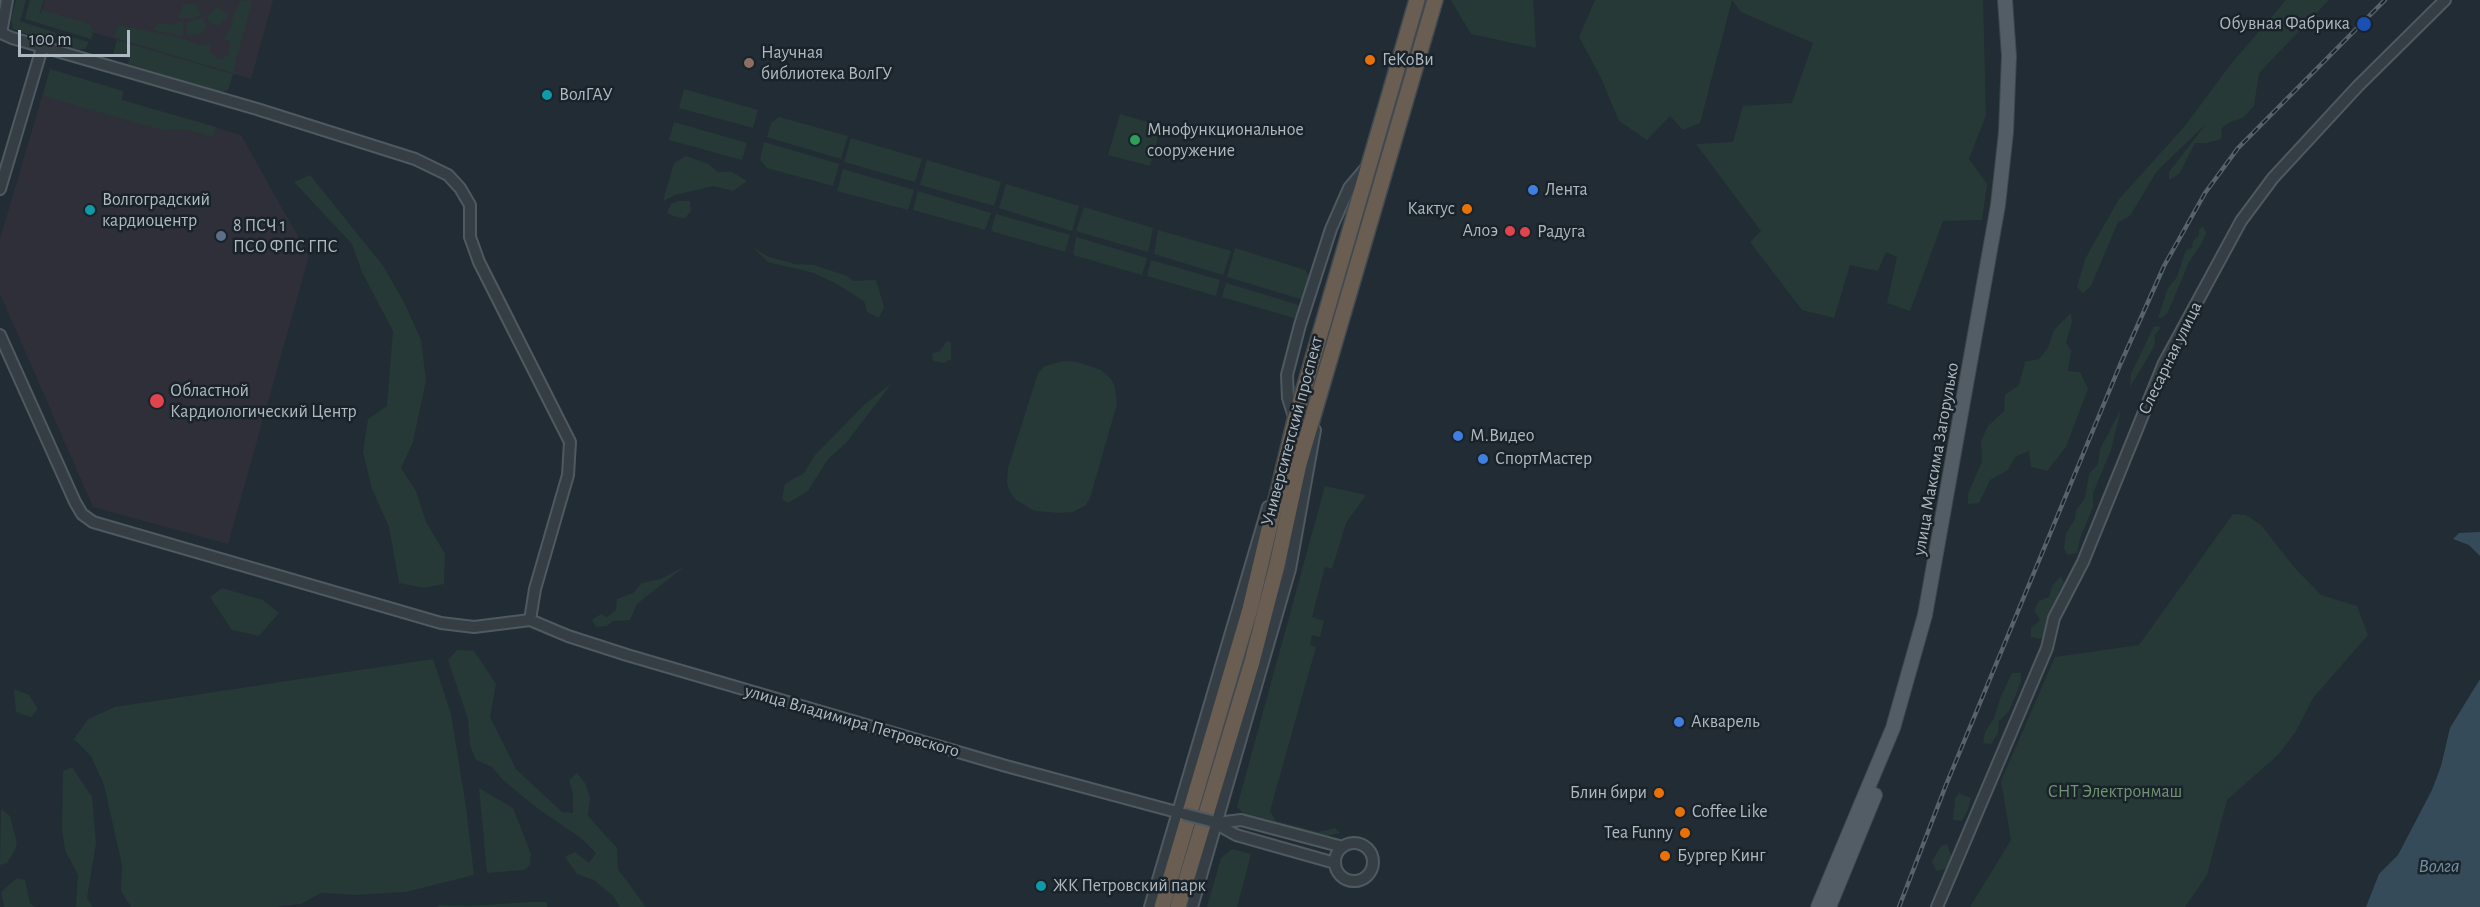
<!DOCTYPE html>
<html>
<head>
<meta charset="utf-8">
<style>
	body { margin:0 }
	#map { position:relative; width:2480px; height:907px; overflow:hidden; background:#222c34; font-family:"Alegreya Sans",sans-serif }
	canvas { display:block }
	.scale { position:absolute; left:18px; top:30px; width:112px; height:27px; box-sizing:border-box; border:3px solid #afb9c2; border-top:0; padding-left:8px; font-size:18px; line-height:21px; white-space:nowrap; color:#afb9c2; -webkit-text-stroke:4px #1a2329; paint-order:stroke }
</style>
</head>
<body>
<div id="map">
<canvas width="2480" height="907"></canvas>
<div class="scale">100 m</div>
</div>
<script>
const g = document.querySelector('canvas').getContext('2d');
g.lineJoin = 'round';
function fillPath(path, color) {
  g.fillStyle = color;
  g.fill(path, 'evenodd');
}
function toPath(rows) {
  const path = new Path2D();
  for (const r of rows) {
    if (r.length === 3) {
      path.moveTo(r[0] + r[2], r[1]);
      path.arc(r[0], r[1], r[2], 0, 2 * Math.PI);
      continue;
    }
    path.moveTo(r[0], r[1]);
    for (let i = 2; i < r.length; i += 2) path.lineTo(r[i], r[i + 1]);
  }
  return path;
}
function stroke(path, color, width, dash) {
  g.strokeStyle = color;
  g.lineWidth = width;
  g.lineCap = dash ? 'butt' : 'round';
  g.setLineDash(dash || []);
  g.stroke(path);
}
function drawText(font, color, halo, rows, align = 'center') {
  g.font = font + ' "Alegreya Sans",sans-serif';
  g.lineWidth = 5;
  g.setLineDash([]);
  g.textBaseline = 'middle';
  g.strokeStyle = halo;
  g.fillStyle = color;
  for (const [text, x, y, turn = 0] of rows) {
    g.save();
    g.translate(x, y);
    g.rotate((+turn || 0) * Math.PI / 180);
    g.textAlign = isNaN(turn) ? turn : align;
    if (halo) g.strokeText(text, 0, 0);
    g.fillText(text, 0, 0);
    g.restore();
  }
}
fillPath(toPath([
	[45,0,273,0,251,79,40,17],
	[50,69,123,91,122,100,241,135,309,256,228,544,93,507,0,294,0,239]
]), '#2f2f3a');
fillPath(toPath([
	[16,0,26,0,20,21,56,33,52,43,13,29,11,19],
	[30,0,44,0,39,16,42,10,90,24,93,32,86,30,93,33,91,39,25,19],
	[252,0,233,73,114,37,117,27,120,25,185,39,198,45,211,44,209,52,215,56,215,58,220,59,230,53,228,51,231,44,228,40,223,39,231,28,233,15,241,1],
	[1451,0,1533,0,1536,48,1471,34],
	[1595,0,1983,0,1986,115,1969,159,1987,184,1982,220,1943,221,1910,311,1887,303,1897,257,1886,252,1878,271,1850,265,1834,318,1802,310,1750,242,1761,231,1696,144,1733,142,1743,106,1792,103,1813,43,1741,12,1732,0,1700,123,1683,130,1670,116,1647,140,1619,121,1601,78,1579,37],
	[2286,0,2329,0,2259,73,2254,106,2243,118,2230,122,2222,128,2221,139,2207,143,2195,143,2179,174,2169,180,2169,172,2206,124,2157,171,2130,216,2118,222,2091,286,2083,293,2077,287,2085,259,2119,199,2184,127,2231,64],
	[195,3,201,15,193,18,178,18,183,5],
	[218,7,229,15,218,26,209,23,207,17],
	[203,18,206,25,203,33,187,36,187,22],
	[177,22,183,22,183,36,153,30,159,23,176,25],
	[60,34,89,42,85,49,75,50,56,44],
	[117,40,233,74,228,90,221,92,128,64,129,59,113,54],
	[50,69,123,91,122,100,216,127,213,137,185,129,162,130,43,96],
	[684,89,758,110,753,128,679,108],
	[1120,114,1161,126,1150,166,1108,155],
	[779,117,848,136,841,159,767,137,771,123],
	[674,122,747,143,742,160,669,140],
	[851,138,922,159,915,182,844,162],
	[764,142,839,164,833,186,767,168,760,160],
	[686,156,708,164,718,172,732,172,747,181,733,191,714,186,675,195,663,201,674,163],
	[927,160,1001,182,994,206,920,185],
	[843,169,914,190,908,210,837,191],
	[310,175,384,267,404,302,421,340,426,380,413,442,401,468,416,491,426,522,445,554,444,584,424,588,399,583,389,527,372,489,363,452,368,419,387,406,393,331,362,272,352,244,294,182],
	[1006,184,1079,206,1072,231,999,208],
	[918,191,991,213,985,230,913,210],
	[679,201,690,201,691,211,685,218,676,217,667,213,671,204],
	[1084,207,1153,228,1148,252,1076,231],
	[996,214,1070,235,1065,252,991,231],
	[2203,226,2206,233,2202,243,2189,262,2168,312,2162,318,2158,318,2168,288,2177,277,2186,250,2192,248,2193,241,2199,235,2199,230],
	[1158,230,1231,251,1223,275,1154,254],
	[1076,237,1147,258,1142,275,1073,255],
	[752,247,769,257,795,264,814,265,847,276,853,281,876,280,884,307,879,318,867,312,864,301,835,283,814,273,768,262],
	[1235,248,1305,270,1309,276,1304,300,1227,277],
	[1151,260,1220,280,1216,296,1147,276],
	[1226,283,1302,306,1299,316,1294,318,1222,297],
	[2071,313,2072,322,2066,342,2071,351,2068,371,2080,372,2088,389,2066,447,2047,471,2031,467,2029,451,2015,457,2008,470,1990,480,1979,503,1968,504,1968,494,1982,461,1981,441,1988,426,2004,411,2005,395,2019,385,2025,362,2039,359,2048,348,2054,330],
	[2154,326,2161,327,2155,335,2154,347,2130,387,2131,374],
	[947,341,951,343,951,359,944,363,933,361,932,354,940,351],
	[1064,361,1077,362,1101,370,1111,379,1115,387,1117,404,1090,498,1086,505,1073,512,1060,513,1035,511,1016,500,1010,492,1007,483,1008,468,1038,373,1045,366],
	[892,383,846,443,828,459,808,491,788,503,782,499,785,484,804,473,815,455,865,404],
	[2121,409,2111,450,2093,493,2093,507,2081,536,2077,553,2067,555,2064,548,2066,533,2075,519,2076,510,2085,498,2089,474,2098,464,2100,449],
	[1325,486,1366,495,1346,523,1332,569,1325,567,1312,617,1324,621,1320,637,1312,635,1310,645,1316,647,1270,811,1276,821,1318,832,1335,828,1340,833,1321,837,1246,816,1237,807],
	[2233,514,2246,515,2261,525,2294,567,2321,595,2357,606,2368,635,2313,698,2296,731,2279,754,2227,800,2207,875,2185,907,1970,907,2011,840,2001,781,2055,657,2139,645],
	[685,566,637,604,630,620,613,621,607,626,596,627,592,620,601,614,607,617,616,610,617,599,633,593,642,583,661,579],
	[2061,576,2064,583,2059,591,2046,634,2040,639,2031,637,2031,628,2040,620,2034,610,2039,601,2049,597,2052,586],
	[222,588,263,600,279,613,259,636,232,630,210,597],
	[457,650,474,651,496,684,490,717,516,769,562,812,573,813,573,794,569,780,577,773,585,783,590,798,588,816,617,848,618,869,646,907,620,907,613,896,594,880,577,874,565,857,575,852,589,863,596,853,581,838,537,808,503,780,492,767,476,760,470,745,468,719,448,660],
	[433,659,451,714,466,807,474,875,406,892,356,895,321,893,301,904,275,907,131,907,121,891,122,865,104,785,91,756,74,739,88,719,115,707],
	[2012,673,2021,673,2021,681,2016,694,2009,711,1999,721,1998,733,1991,744,1983,743,1985,732,1994,718,2001,696],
	[14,689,29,695,38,709,31,717,16,712],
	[72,767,92,797,96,843,87,898,93,907,76,907,78,875,65,850,62,829,63,771],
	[479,788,513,808,531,854,530,865,524,870,487,873],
	[1959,793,1971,798,1968,810,1962,821,1953,820,1955,798],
	[1,809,10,816,17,843,14,852,7,863,0,865],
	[1947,844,1952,858,1946,869,1936,871,1932,861,1941,846],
	[1232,849,1251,854,1237,907,1207,907,1221,858],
	[17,878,25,880,30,903,35,907,4,907,1,892],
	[530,902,547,902,547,907,437,907,439,905,470,906]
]), '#263936');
fillPath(toPath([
	[2480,532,2480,556,2469,545,2453,539,2459,533],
	[2480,679,2480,907,2366,907,2379,874,2398,855,2432,790,2441,766,2450,728]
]), '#364b5a');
const minor = toPath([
	[7,0,1,33,12,38,257,109,415,159,448,175,460,188,470,205,470,237,479,262,570,442,568,475,535,589,530,620],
	[0,189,42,48],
	[0,335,75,502,82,514,93,522,441,623,474,627,530,620,568,636,627,655,1006,766,1184,814],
	[1295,420,1288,398,1287,375,1300,325,1331,229,1349,188,1365,169],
	[1211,821,1236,835,1335,863],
	[1217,823,1241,820,1343,847],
	[1354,862,19],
	[1150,907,1268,507],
	[1192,907,1290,569,1315,430],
	[1937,907,2047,648,2054,618,2083,562,2164,363,2241,221,2273,178,2358,86,2445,0]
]);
const major = toPath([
	[1818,907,1893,728,1925,615,1998,205,2006,132,2009,56,2005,0],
	[1829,907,1875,795]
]);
const highway = toPath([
	[1162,907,1250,609,1295,420,1417,0],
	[1178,907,1252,662,1277,565,1299,464,1435,0]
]);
stroke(minor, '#4f5960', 14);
stroke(major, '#3e474e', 16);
stroke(highway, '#3f494f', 18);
stroke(minor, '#353e45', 10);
stroke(major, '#535d65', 14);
stroke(highway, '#6a5d52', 15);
const rail = toPath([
	[1899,907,1946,785,2120,365,2164,266,2205,193,2238,148,2385,0]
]);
stroke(rail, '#57636c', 4.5);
stroke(rail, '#1a2329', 2, [7]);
const minorBridge = toPath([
	[1184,814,1211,821]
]);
stroke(minorBridge, '#4f5960', 14, []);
stroke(minorBridge, '#353e45', 10);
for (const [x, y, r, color] of [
	[2364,24,8,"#1a4fb4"],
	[1370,60,6,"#e8710a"],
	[749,63,6,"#8d6e63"],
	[547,95,6,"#0f9aa8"],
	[1135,140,6,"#2e9e5b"],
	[1533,190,6,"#3f7fe0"],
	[1467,209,6,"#e8710a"],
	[90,210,6,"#0f9aa8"],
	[1510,231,6,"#e0444e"],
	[1525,232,6,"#e0444e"],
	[221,236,6,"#5c6f8a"],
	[157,401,8,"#e0444e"],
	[1458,436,6,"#3f7fe0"],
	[1483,459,6,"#3f7fe0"],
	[1679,722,6,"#3f7fe0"],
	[1659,793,6,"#e8710a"],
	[1680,812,6,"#e8710a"],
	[1685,833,6,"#e8710a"],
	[1665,856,6,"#e8710a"],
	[1041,886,6,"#0f9aa8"]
]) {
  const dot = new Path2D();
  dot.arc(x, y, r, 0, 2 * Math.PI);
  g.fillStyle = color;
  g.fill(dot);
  stroke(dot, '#1a2329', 2);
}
drawText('18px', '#afb9c2', '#1a2329', [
	["Обувная Фабрика",2350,24,"right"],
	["Научная",761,53],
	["библиотека ВолГУ",761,74],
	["ГеКоВи",1382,60],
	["ВолГАУ",559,95],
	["Мнофункциональное",1147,130],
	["сооружение",1147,151],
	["Лента",1545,190],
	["Волгоградский",102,200],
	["кардиоцентр",102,221],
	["Кактус",1455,209,"right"],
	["8 ПСЧ 1",233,226],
	["ПСО ФПС ГПС",233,247],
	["Алоэ",1498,231,"right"],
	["Радуга",1537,232],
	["Областной",170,391],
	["Кардиологический Центр",170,412],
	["М.Видео",1470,436],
	["СпортМастер",1495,459],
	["Акварель",1691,722],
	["Блин бири",1647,793,"right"],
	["Coffee Like",1692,812],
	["Tea Funny",1673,833,"right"],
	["Бургер Кинг",1677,856],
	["ЖК Петровский парк",1053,886]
], 'left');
drawText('18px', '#afb9c2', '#1a2329', [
	["Слесарная улица",2170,358,-64],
	["Университетский проспект",1292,431,-75],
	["улица Максима Загорулько",1936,459,-80],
	["улица Владимира Петровского",852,721,16]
]);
drawText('18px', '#709573', '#1a2329', [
	["СНТ Электронмаш",2115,792]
]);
drawText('italic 20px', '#728fa3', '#1a2329', [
	["Волга",2439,866]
]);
</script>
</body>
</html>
